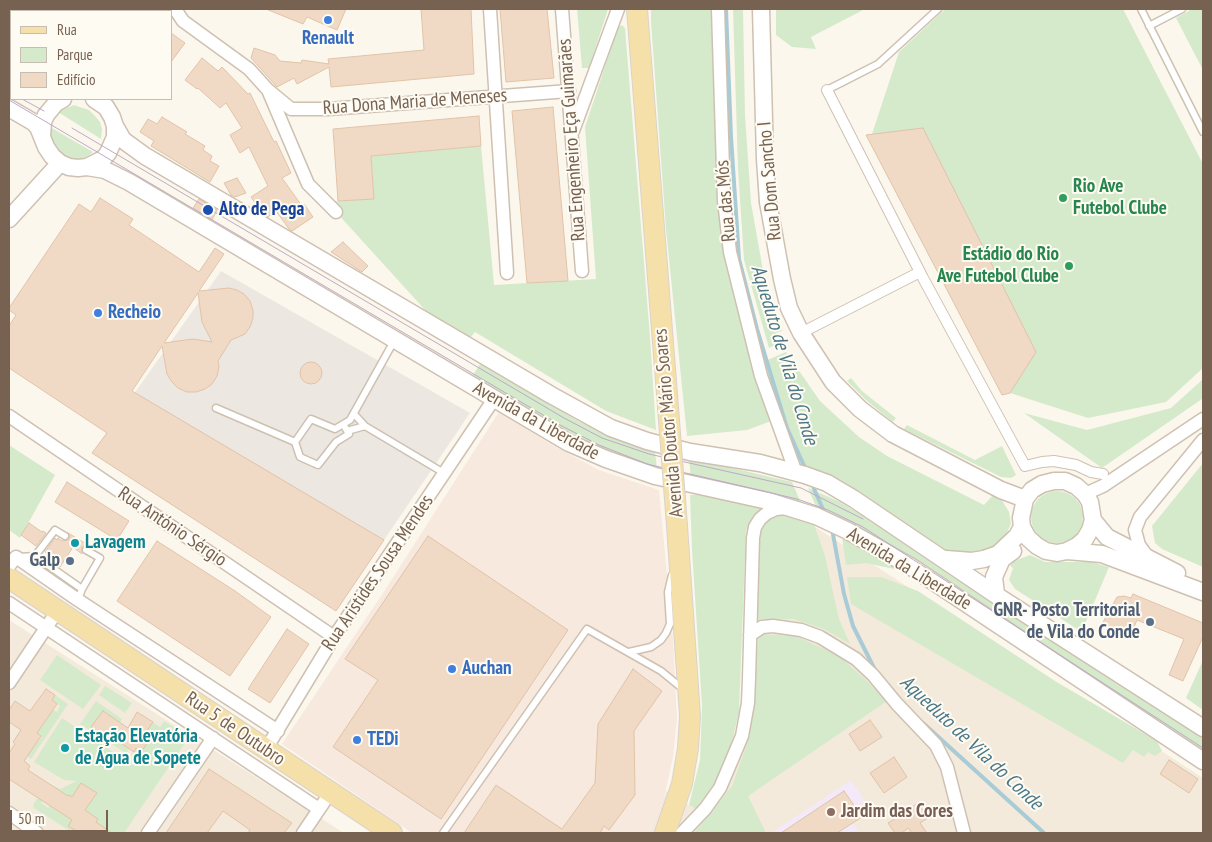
<!DOCTYPE html>
<html>
<head>
<meta charset="utf-8">
<style>
	body { margin:0 }
	#map { position:relative; width:1212px; height:842px; overflow:hidden; background:#fcf7ed; font-family:"PT Sans Narrow",sans-serif }
	canvas { display:block }
	.frame { position:absolute; inset:0; border:10px solid #776150; pointer-events:none }
	.legend { position:absolute; left:10px; top:10px; width:162px; height:90px; box-sizing:border-box; background:#fefbf3; border:1px solid #c8bdb2; margin:0; padding:6px 9px; list-style:none; font-size:15px; color:#776150 }
	.legend li { display:flex; align-items:center; gap:10px; height:25px }
	.legend b { width:25px; border:1px solid #c8bdb2 }
	.scale { position:absolute; left:10px; top:810px; width:98px; height:22px; box-sizing:border-box; border:2px solid #776150; border-top:0; padding-left:6px; font-size:15px; line-height:18px; white-space:nowrap; color:#776150; -webkit-text-stroke:4px #fefbf3; paint-order:stroke }
</style>
</head>
<body>
<div id="map">
<canvas width="1212" height="842"></canvas>
<div class="frame"></div>
<ul class="legend">
<li><b style="height:6px;background:#f5e0aa"></b>Rua</li>
<li><b style="height:14px;background:#d5eacb"></b>Parque</li>
<li><b style="height:14px;background:#f0dac6"></b>Edifício</li>
</ul>
<div class="scale">50 m</div>
</div>
<script>
const g = document.querySelector('canvas').getContext('2d');
g.lineJoin = 'round';
function fillPath(path, color) {
  g.fillStyle = color;
  g.fill(path, 'evenodd');
}
function toPath(rows) {
  const path = new Path2D();
  for (const r of rows) {
    if (r.length === 3) {
      path.moveTo(r[0] + r[2], r[1]);
      path.arc(r[0], r[1], r[2], 0, 2 * Math.PI);
      continue;
    }
    path.moveTo(r[0], r[1]);
    for (let i = 2; i < r.length; i += 2) path.lineTo(r[i], r[i + 1]);
  }
  return path;
}
function stroke(path, color, width, dash) {
  g.strokeStyle = color;
  g.lineWidth = width;
  g.lineCap = dash ? 'butt' : 'round';
  g.setLineDash(dash || []);
  g.stroke(path);
}
function drawText(font, color, halo, rows, align = 'center') {
  g.font = font + ' "PT Sans Narrow",sans-serif';
  g.lineWidth = 4;
  g.setLineDash([]);
  g.textBaseline = 'middle';
  g.strokeStyle = halo;
  g.fillStyle = color;
  for (const [text, x, y, turn = 0] of rows) {
    g.save();
    g.translate(x, y);
    g.rotate((+turn || 0) * Math.PI / 180);
    g.textAlign = isNaN(turn) ? turn : align;
    if (halo) g.strokeText(text, 0, 0);
    g.fillText(text, 0, 0);
    g.restore();
  }
}
fillPath(toPath([
	[806,521,1203,778,1203,833,649,833,664,798,666,791,696,809,729,757,734,765],
	[9,620,344,833,9,833]
]), '#f3eadb');
fillPath(toPath([
	[499,412,554,446,599,470,659,490,673,638,677,719,673,757,664,798,649,833,412,833,282,744,383,593]
]), '#f8e9df');
fillPath(toPath([
	[221,271,470,413,336,611,92,453]
]), '#ece7e1');
fillPath(toPath([
	[851,780,865,801,855,807,862,817,853,823,858,831,854,833,771,833]
]), '#f4e9f9');
fillPath(toPath([
	[577,9,608,9,589,68,582,68],
	[651,9,713,9,715,134,718,204,726,258,739,316,753,368,771,421,747,430,687,436,666,229,651,22],
	[733,9,743,9,745,115,751,203,766,287,782,331,776,333,781,342,769,348,744,260,738,169],
	[776,9,865,9,811,37,816,49,792,47,776,35],
	[945,9,1123,9,1203,164,1203,368,1166,402,1088,418,1010,393,1002,395,867,137,872,134,899,52],
	[1192,9,1203,9,1203,70,1176,18],
	[622,25,625,28,650,337,656,430,606,411,475,332,470,338,426,311,336,212,330,202,374,198,371,156,481,146,494,285,596,279,585,127,618,27],
	[74,105,89,110,95,116,100,122,102,129,101,139,58,112],
	[50,127,93,152,86,157,77,159,68,158,55,152,50,138],
	[786,352,820,401,859,437,887,456,984,505,993,495,1000,497,1009,512,1011,524,1000,547,987,552,952,555,800,468,782,423,763,362],
	[480,364,580,422,609,435,655,451,657,469,620,457,588,443,550,421,473,375],
	[851,378,862,391,896,418,893,422,867,401,847,381],
	[1203,379,1203,397,1202,399,1102,468,1024,413,1087,430,1171,408],
	[907,425,975,460,1002,446,1016,475,1011,478,1001,477,904,429],
	[9,445,55,475,20,538,9,530],
	[689,458,792,482,801,503,691,480],
	[1203,463,1203,567,1162,549,1155,543,1152,526],
	[808,488,838,501,869,519,1035,626,1027,637,868,534,842,519,817,509],
	[1057,517,26],
	[711,494,768,506,754,515,746,531,739,711,729,757,715,783,696,809,689,805,700,760,702,706,692,550,690,495],
	[778,514,791,514,814,524,825,556,839,619,850,644,824,629,793,619,756,620,761,524],
	[842,537,904,571,866,563,846,565],
	[1030,555,1045,562,1092,562,1109,567,1085,624,1080,631,1015,589,1009,580,1013,568,1010,566,1014,561],
	[847,577,881,577,918,591,1055,681,1157,741,1162,751,1155,756,1148,752,1144,757,1133,750,1123,763,851,604],
	[1046,633,1203,736,1203,752,1038,644],
	[764,634,796,636,839,656,863,677,887,701,748,796,766,833,694,833,732,786,747,744,754,701,758,635],
	[57,655,101,685,83,709,40,680],
	[1203,660,1203,710,1186,698],
	[105,686,132,703,125,713,99,695],
	[55,695,68,704,31,759,25,755,42,737,37,733,53,710,57,712,60,706,52,700],
	[96,701,122,719,119,724,114,721,115,719,103,711,92,727,106,733,129,749,126,753,80,724],
	[62,718,133,765,137,760,131,756,136,748,142,751,147,743,140,738,153,722,160,727,164,721,189,737,124,833,112,833,96,822,98,819,83,809,91,798,93,799,97,793,74,798,64,802,52,786,41,803,48,808,50,805,72,820,68,826,79,833,73,833,34,808,33,805,47,784,50,784,60,789,77,781,64,780,34,762]
]), '#d5eacb');
stroke(toPath([
	[726,9,731,137,739,259,757,329,787,428,806,470],
	[812,484,825,514],
	[832,529,844,594,853,626,876,672],
	[923,723,1044,833]
]), '#a8cbd6', 4);
const building = toPath([
	[266,9,346,9,337,30,307,17,303,24,266,9],
	[421,9,471,9,474,74,331,87,329,67,297,84,294,78,277,87,251,58,254,48,275,55,280,61,301,63,302,60,329,64,328,59,424,50,421,9],
	[500,9,547,9,554,78,506,82,500,9],
	[171,33,185,43,171,62,171,33],
	[202,58,218,71,222,67,248,94,250,93,274,142,276,141,291,173,282,178,302,206,304,204,313,217,292,231,289,229,276,211,268,217,263,214,251,197,268,186,249,147,240,153,230,135,242,128,226,103,220,108,198,88,197,89,185,80,202,58],
	[553,107,568,281,527,283,512,111,553,107],
	[479,116,481,146,371,156,374,199,338,201,333,129,479,116],
	[162,117,187,132,185,134,205,146,203,150,212,156,210,161,219,166,210,182,151,146,154,141,140,132,148,119,157,124,162,117],
	[923,128,1036,352,1010,393,1002,395,866,135,923,128],
	[237,178,246,193,235,197,231,195,224,183,237,178],
	[100,198,133,219,129,225,199,272,215,248,224,254,199,291,229,288,237,290,244,294,250,301,253,310,253,318,250,327,245,334,231,340,218,361,219,367,217,376,212,384,205,389,196,392,187,392,178,388,172,382,167,374,162,346,132,391,384,540,336,611,92,453,107,433,9,368,9,326,16,315,9,310,9,308,79,204,91,212,100,198],
	[198,293,202,322,212,342,193,339,164,343,198,293],
	[199,199,217,210,212,220,193,208,199,199],
	[343,242,368,266,362,272,331,252,343,242],
	[311,373,11],
	[67,482,129,521,117,540,55,502,67,482],
	[29,523,42,532,43,531,46,533,36,546,21,535,29,523],
	[68,533,88,545,82,547,82,554,73,547,60,567,45,557,47,554,45,552,55,538,57,540,58,538,62,541,68,540,70,537,68,533],
	[428,536,568,630,441,819,333,747,378,680,345,659,428,536],
	[157,541,235,591,271,617,230,676,117,601,157,541],
	[1133,594,1203,623,1203,637,1183,681,1169,675,1184,639,1137,620,1129,639,1102,624,1117,597,1124,596,1131,598,1133,594],
	[287,629,309,644,270,703,248,689,287,629],
	[633,669,662,691,634,731,635,795,609,830,604,826,600,833,464,833,496,785,562,829,595,783,598,724,633,669],
	[46,689,55,695,52,700,57,704,37,733,41,736,24,761,30,766,28,770,68,796,69,795,72,797,81,783,97,793,85,810,98,819,96,822,112,833,80,833,68,826,72,820,9,779,9,753,15,744,13,742,21,730,9,722,9,710,15,701,30,711,46,689],
	[103,711,128,728,137,712,153,722,141,739,147,743,142,751,136,748,134,752,106,733,104,736,91,727,103,711],
	[870,720,882,737,860,751,849,734,870,720],
	[894,757,907,777,884,793,870,773,894,757],
	[1169,760,1198,779,1189,793,1160,774,1169,760],
	[209,769,292,823,284,833,248,833,250,830,223,811,207,833,166,833,209,769],
	[844,791,862,817,837,833,781,833,844,791],
	[918,803,928,818,920,823,927,833,912,833,908,828,902,833,895,833,888,823,918,803]
]);
fillPath(building, '#f0dac6');
stroke(building, '#e1c3a7', 1);
const service = toPath([
	[1141,9,1203,132],
	[1149,26,1182,9],
	[827,90,878,64,938,9],
	[216,408,295,442,311,419,335,429,350,420,394,341],
	[365,426,444,473],
	[347,431,365,426,354,414],
	[295,442,300,457,318,465,336,442,349,434,343,424],
	[35,556,55,530,65,536],
	[19,557,35,556,82,589,78,600],
	[82,589,100,558,86,550],
	[629,652,651,647,661,640,666,633,670,624,668,592,672,575],
	[443,833,587,629,661,671,683,689]
]);
const pedestrian = toPath([
	[827,90,923,278,1025,466,1042,462,1054,461,1076,465,1091,472,1103,474],
	[801,333,920,272]
]);
const minor = toPath([
	[175,9,183,21,249,69,268,90,308,184,336,212],
	[490,9,507,273],
	[562,9,582,271],
	[718,9,724,201,730,252,761,376,796,473],
	[268,90,291,109,328,109,569,91],
	[573,131,618,9],
	[9,416,334,637],
	[1085,494,1103,486,1203,419],
	[1147,556,1139,545,1135,530,1140,517,1203,440],
	[9,566,16,557,78,600,278,731],
	[9,603,319,809],
	[750,635,762,627,773,626,801,630,820,637,856,659,873,675,897,704,936,745,947,767,964,833],
	[9,683,58,610],
	[266,749,334,637,494,399],
	[9,813,37,833],
	[148,833,213,738],
	[303,833,324,802],
	[682,833,705,809,720,788,742,736,748,703,749,679,753,538,755,527,760,519,767,513,776,509,786,508]
]);
const tertiary = toPath([
	[761,9,765,159,768,202,782,279,789,308,801,333,833,382,860,409,893,434,1001,490,1025,499],
	[164,11,168,9],
	[9,82,11,83],
	[63,99,56,103,46,115,43,122,42,137,46,147,52,156,60,163,69,167,78,168,87,167,103,159,108,153,115,137,115,126,112,117,106,107,94,99],
	[9,108,33,122,38,127,42,137],
	[115,126,123,140,145,156,551,395,611,428,647,441,690,452,760,463,805,475,827,483,854,499,999,597,1203,728],
	[87,167,105,170,129,182,569,443,606,459,655,476,768,501,816,516,848,531,910,566,1203,761],
	[9,219,60,163],
	[1093,520,1107,537,1177,573],
	[1067,551,1077,546,1085,539,1090,530,1093,520,1090,502,1085,494,1076,486,1065,481,1054,481,1042,484,1032,490,1025,499,1021,518,1022,527,1028,538,1037,546,1046,551,1057,553,1067,551,1102,554,1203,592],
	[946,559,972,561,984,559,998,554,1017,536,1022,527],
	[996,594,994,577,1002,559,1013,551]
]);
const primary = toPath([
	[637,9,668,407],
	[9,578,392,833],
	[665,833,682,784,688,748,690,716,677,526]
]);
stroke(service, '#cec1b2', 9);
stroke(pedestrian, '#cec1b2', 12);
stroke(minor, '#cec1b2', 15);
stroke(tertiary, '#cec1b2', 19);
stroke(primary, '#d9d3ce', 22);
stroke(service, '#fff', 6);
stroke(pedestrian, '#fff', 10);
stroke(minor, '#fff', 12);
stroke(tertiary, '#fff', 16);
stroke(primary, '#f5e0aa', 20);
stroke(toPath([
	[9,91,11,92],
	[22,99,44,111],
	[9,100,560,425,599,445,647,464,797,499,828,510,863,527,1203,748],
	[72,128,564,418,602,438,649,454,801,488,863,519]
]), '#bcaac7', 1);
const primaryBridge = toPath([
	[668,407,677,526]
]);
stroke(primaryBridge, '#d9d3ce', 22, []);
stroke(primaryBridge, '#f5e0aa', 20);
for (const [x, y, r, color] of [
	[328,20,5,"#3f7fe0"],
	[1063,198,5,"#2e9e5b"],
	[208,210,6,"#1a4fb4"],
	[1069,266,5,"#2e9e5b"],
	[98,313,5,"#3f7fe0"],
	[75,543,5,"#0f9aa8"],
	[70,561,5,"#5c6f8a"],
	[1150,622,5,"#5c6f8a"],
	[452,669,5,"#3f7fe0"],
	[357,740,5,"#3f7fe0"],
	[65,748,5,"#0f9aa8"],
	[831,812,5,"#8d6e63"]
]) {
  const dot = new Path2D();
  dot.arc(x, y, r, 0, 2 * Math.PI);
  g.fillStyle = color;
  g.fill(dot);
  stroke(dot, '#fefbf3', 2);
}
drawText('bold 19px', '#366cbe', '#fefbf3', [
	["Renault",328,39,"center"],
	["Recheio",108,313],
	["Auchan",462,669],
	["TEDi",367,740]
], 'left');
drawText('19px', '#776150', '#fefbf3', [
	["Rua Dona Maria de Meneses",415,102,-4],
	["Rua Engenheiro Eça Guimarães",572,140,-94],
	["Rua Dom Sancho I",770,181,-95],
	["Rua das Mós",726,201,-95],
	["Avenida da Liberdade",536,421,29],
	["Avenida Doutor Mário Soares",669,423,-95],
	["Rua António Sérgio",172,527,34],
	["Avenida da Liberdade",909,569,31],
	["Rua Aristides Sousa Mendes",378,573,-56],
	["Rua 5 de Outubro",235,729,34]
]);
drawText('bold 19px', '#27864d', '#fefbf3', [
	["Rio Ave",1073,187],
	["Futebol Clube",1073,209],
	["Estádio do Rio",1059,255,"right"],
	["Ave Futebol Clube",1059,277,"right"]
], 'left');
drawText('bold 19px', '#164399', '#fefbf3', [
	["Alto de Pega",219,210]
], 'left');
drawText('bold 19px', '#0d838f', '#fefbf3', [
	["Lavagem",85,543],
	["Estação Elevatória",75,737],
	["de Água de Sopete",75,759]
], 'left');
drawText('bold 19px', '#4e5e75', '#fefbf3', [
	["Galp",60,561],
	["GNR- Posto Territorial",1140,611],
	["de Vila do Conde",1140,633]
], 'right');
drawText('bold 19px', '#785e54', '#fefbf3', [
	["Jardim das Cores",841,812]
], 'left');
drawText('italic 20px', '#4b7888', '#fefbf3', [
	["Aqueduto de Vila do Conde",784,355,73],
	["Aqueduto de Vila do Conde",971,743,43]
]);
</script>
</body>
</html>
